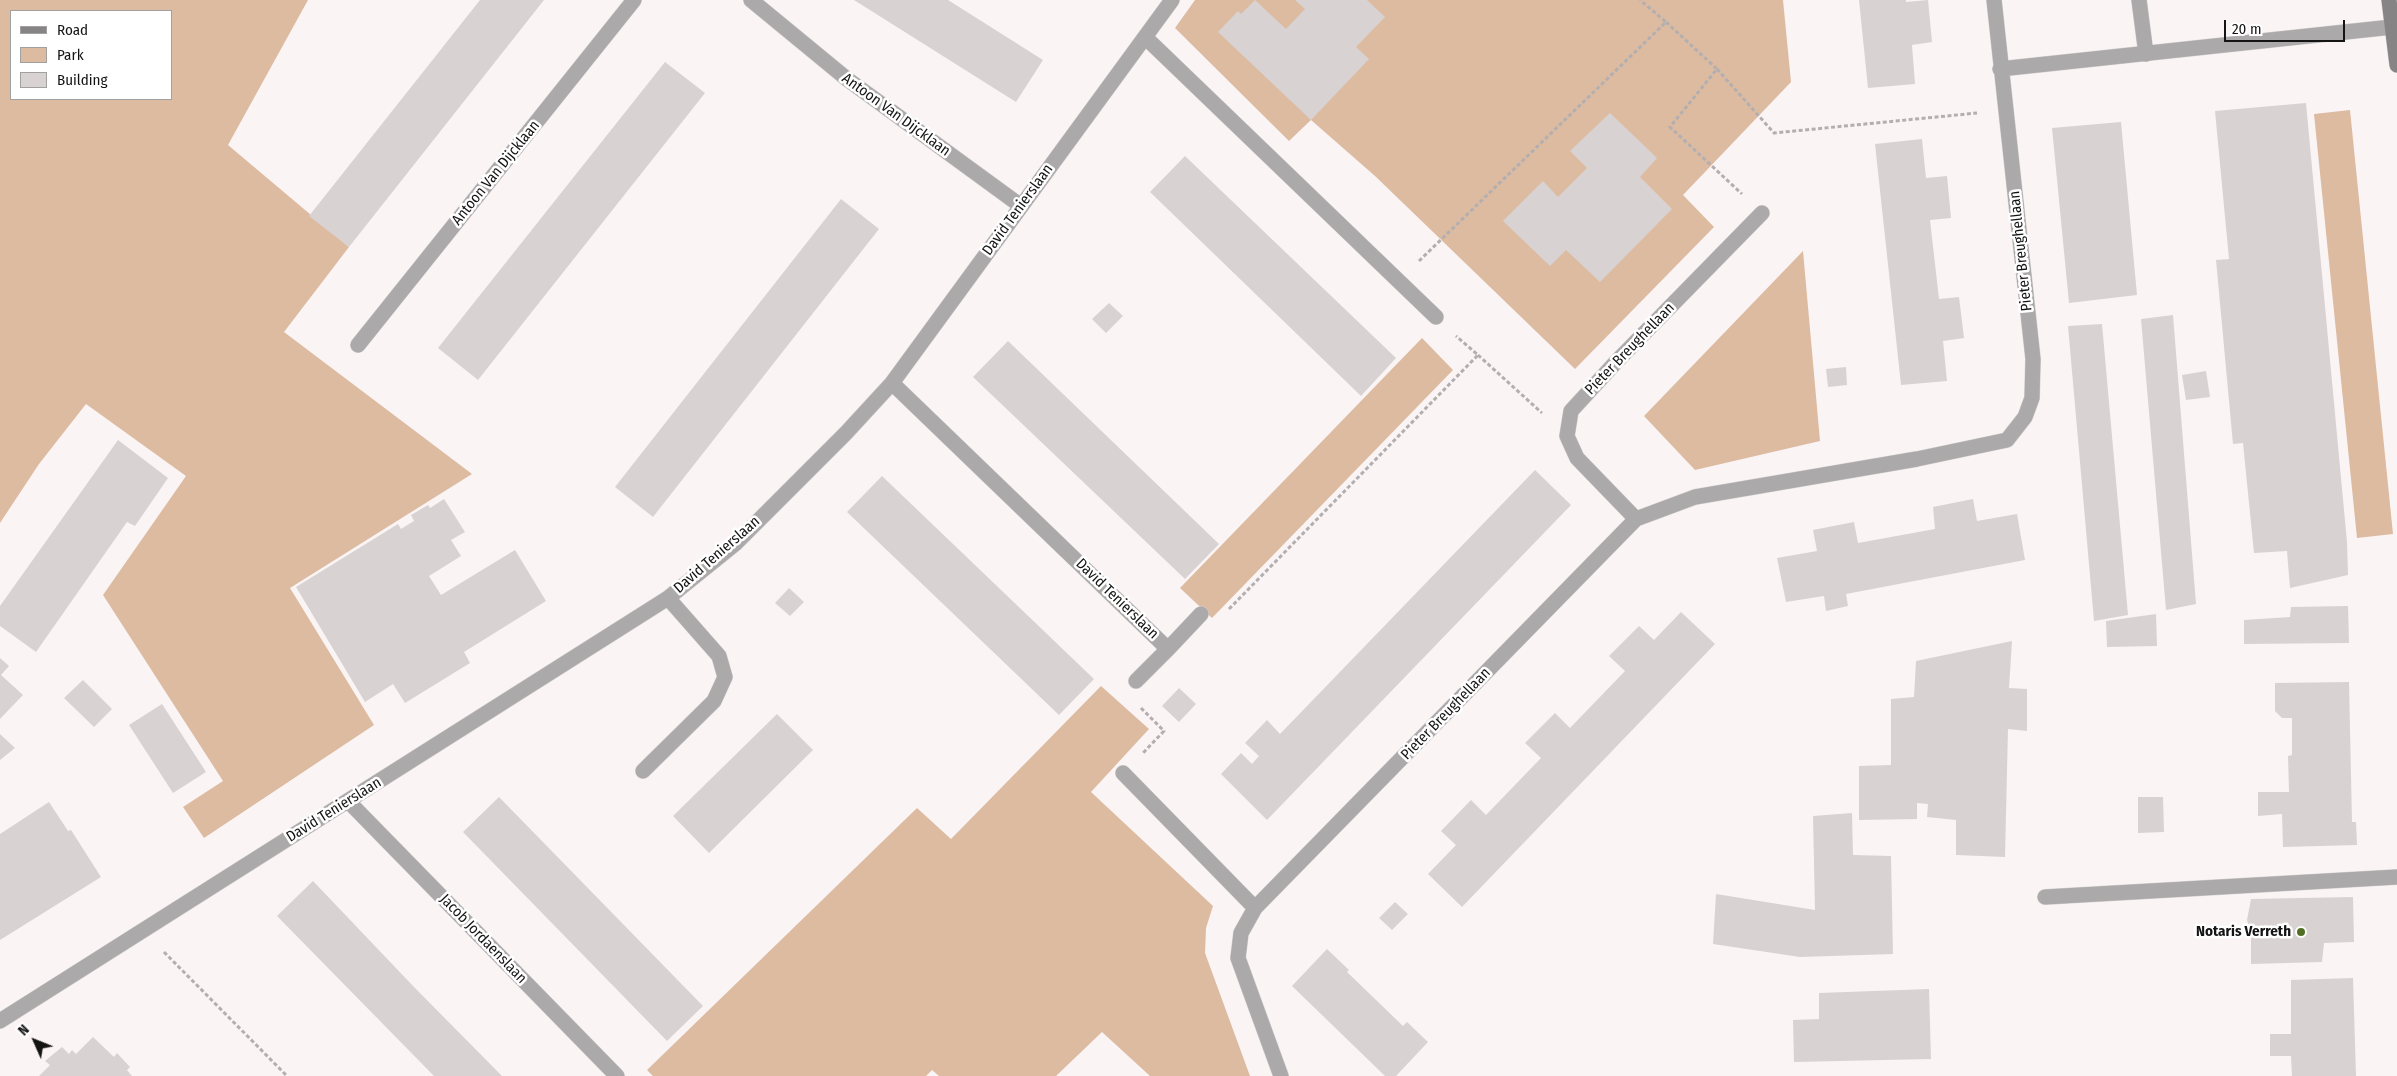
<!DOCTYPE html>
<html>
<head>
<meta charset="utf-8">
<style>
	body { margin:0 }
	#map { position:relative; width:2397px; height:1076px; overflow:hidden; background:#faf4f5; font-family:"Fira Sans Condensed",sans-serif }
	canvas { display:block }
	.legend { position:absolute; left:10px; top:10px; width:162px; height:90px; box-sizing:border-box; background:#fff; border:1px solid #a1a1a1; margin:0; padding:6px 9px; list-style:none; font-size:15px; color:#151414 }
	.legend li { display:flex; align-items:center; gap:10px; height:25px }
	.legend b { width:25px; border:1px solid #a1a1a1 }
	.north { position:absolute; left:10px; top:1016px; width:50px; height:50px; -webkit-text-stroke:4px #fff; paint-order:stroke; rotate:314deg; font-size:14px; font-weight:700; line-height:20px; text-align:center; color:#151414 }
	.north::after { content:''; display:block; margin:auto; width:18px; height:22px; background:#151414; clip-path:polygon(50% 0,100% 100%,50% 72%,0 100%) }
	.scale { position:absolute; left:2224px; top:20px; width:121px; height:22px; box-sizing:border-box; border:2px solid #151414; border-top:0; padding-left:6px; font-size:15px; line-height:18px; white-space:nowrap; color:#151414; -webkit-text-stroke:4px #fff; paint-order:stroke }
</style>
</head>
<body>
<div id="map">
<canvas width="2397" height="1076"></canvas>
<ul class="legend">
<li><b style="height:6px;background:#878485"></b>Road</li>
<li><b style="height:14px;background:#ddbba1"></b>Park</li>
<li><b style="height:14px;background:#d8d3d2"></b>Building</li>
</ul>
<div class="north">N</div>
<div class="scale">20 m</div>
</div>
<script>
const g = document.querySelector('canvas').getContext('2d');
g.lineJoin = 'round';
function fillPath(path, color) {
  g.fillStyle = color;
  g.fill(path, 'evenodd');
}
function toPath(rows) {
  const path = new Path2D();
  for (const r of rows) {
    path.moveTo(r[0], r[1]);
    for (let i = 2; i < r.length; i += 2) path.lineTo(r[i], r[i + 1]);
  }
  return path;
}
function stroke(path, color, width, dash) {
  g.strokeStyle = color;
  g.lineWidth = width;
  g.lineCap = dash ? 'butt' : 'round';
  g.setLineDash(dash || []);
  g.stroke(path);
}
function drawText(font, color, halo, rows, align = 'center') {
  g.font = font + ' "Fira Sans Condensed",sans-serif';
  g.lineWidth = 5;
  g.setLineDash([]);
  g.textBaseline = 'middle';
  g.strokeStyle = halo;
  g.fillStyle = color;
  for (const [text, x, y, turn = 0] of rows) {
    g.save();
    g.translate(x, y);
    g.rotate((+turn || 0) * Math.PI / 180);
    g.textAlign = isNaN(turn) ? turn : align;
    if (halo) g.strokeText(text, 0, 0);
    g.fillText(text, 0, 0);
    g.restore();
  }
}
fillPath(toPath([
	[0,0,308,0,228,145,349,247,284,332,472,474,290,588,374,725,204,838,183,807,223,781,103,595,186,476,86,404,39,464,0,523],
	[11,11,171,11,171,99,11,99],
	[1195,0,1783,0,1791,82,1683,195,1714,227,1575,369,1375,176,1311,120,1289,141,1175,28],
	[2350,110,2393,534,2357,538,2314,114],
	[1803,251,1820,441,1695,470,1644,416],
	[1422,338,1453,370,1212,618,1180,588],
	[1101,686,1149,729,1091,792,1213,906,1206,928,1205,953,1250,1076,1150,1076,1102,1032,1056,1076,939,1076,932,1070,926,1076,653,1076,647,1070,917,808,951,839]
]), '#ddbba1');
fillPath(toPath([
	[480,0,544,0,349,247,309,216],
	[854,0,948,0,1043,60,1016,102],
	[1255,0,1286,29,1305,9,1295,0,1367,0,1385,17,1356,47,1369,59,1311,120,1218,32,1238,11,1241,14],
	[1859,0,1906,0,1906,2,1928,0,1932,42,1912,45,1915,84,1868,88],
	[665,62,705,93,478,380,438,348],
	[2306,103,2347,542,2348,575,2290,588,2287,551,2254,553,2243,443,2233,444,2216,260,2229,259,2215,111],
	[1610,113,1657,158,1640,177,1672,209,1600,282,1566,250,1550,266,1503,221,1543,181,1558,197,1587,168,1570,151],
	[2121,122,2137,295,2069,303,2052,128],
	[1922,139,1926,178,1947,176,1951,218,1930,220,1939,299,1959,297,1964,338,1943,341,1947,381,1901,385,1875,144],
	[1185,156,1396,358,1361,396,1150,192],
	[841,199,879,229,653,517,615,487],
	[1109,303,1123,316,1106,333,1092,319],
	[2173,315,2196,604,2166,610,2141,319],
	[2102,324,2128,615,2094,621,2068,326],
	[1008,341,1219,544,1185,579,973,377],
	[1846,367,1847,385,1828,387,1826,369],
	[2206,371,2210,397,2186,400,2182,375],
	[118,440,168,478,135,526,127,522,36,652,0,626,0,606],
	[1535,470,1571,505,1267,820,1221,774,1241,753,1252,764,1259,756,1245,743,1267,720,1280,734],
	[882,476,1094,679,1059,715,847,512],
	[444,499,465,532,451,540,461,556,429,576,441,595,515,550,546,601,464,652,470,663,405,703,393,684,365,702,296,587,398,524,401,529,414,521,411,515,428,505,430,508],
	[1973,499,1977,521,2017,514,2025,560,1846,594,1848,606,1826,611,1824,596,1786,602,1777,558,1817,551,1813,530,1854,522,1858,543,1935,529,1933,507],
	[789,588,804,602,790,616,775,603],
	[2348,606,2349,643,2244,644,2244,620,2290,617,2291,607],
	[1681,612,1715,644,1462,907,1428,874,1456,845,1441,831,1471,800,1486,815,1541,758,1525,743,1555,713,1570,728,1625,671,1609,656,1639,626,1654,640],
	[2156,614,2157,646,2107,647,2106,621],
	[2012,641,2009,688,2027,689,2027,731,2008,729,2005,857,1956,855,1956,820,1927,817,1928,804,1917,803,1917,819,1859,820,1859,766,1891,765,1891,699,1914,697,1916,661],
	[0,658,9,666,1,675,23,695,0,719],
	[83,680,112,709,94,727,64,698],
	[2349,682,2352,822,2356,822,2357,845,2283,847,2282,814,2258,816,2258,792,2289,792,2288,756,2292,755,2292,718,2282,718,2275,711,2275,683],
	[1179,688,1196,704,1179,722,1162,706],
	[162,704,206,772,173,793,129,725],
	[777,714,813,750,709,853,673,816],
	[0,734,15,748,0,760],
	[499,797,703,1006,667,1041,463,832],
	[2138,797,2163,797,2164,832,2138,833],
	[49,802,68,831,71,830,101,877,0,940,0,834],
	[1852,813,1853,855,1891,856,1893,954,1800,957,1713,944,1716,894,1815,910,1813,816],
	[313,881,414,987,502,1076,434,1076,277,916],
	[2353,897,2354,942,2324,943,2322,962,2251,964,2251,935,2247,920,2251,899],
	[1395,902,1408,914,1392,930,1379,918],
	[1327,949,1349,970,1347,972,1403,1026,1407,1022,1428,1042,1396,1076,1385,1076,1292,986],
	[2353,978,2356,1076,2292,1076,2291,1056,2270,1056,2270,1034,2291,1034,2291,980],
	[1929,989,1931,1059,1794,1062,1793,1020,1819,1019,1819,993],
	[93,1037,114,1057,117,1053,130,1067,127,1070,132,1076,39,1076,50,1065,45,1061,62,1047,69,1054,72,1050,76,1054]
]), '#d8d3d2');
const lane = toPath([
	[2139,0,2146,54],
	[2045,897,2397,877]
]);
const street = toPath([
	[751,0,847,79,1021,206],
	[1145,37,1436,317],
	[2000,69,2392,27],
	[358,345,634,0],
	[892,383,1168,649,1136,681],
	[1636,519,1577,458,1567,436,1571,411,1616,362,1762,213],
	[1168,649,1201,614],
	[643,771,714,701,725,677,719,656,668,598],
	[1123,773,1255,908,1241,933,1238,958,1281,1076],
	[348,801,617,1076],
	[1255,908,1636,519,1695,497,1917,459,2007,440,2025,417,2032,398,2033,359,1994,0],
	[0,1021,668,598,735,544,846,433,892,383,1172,0]
]);
const secondary = toPath([
	[2389,0,2397,65]
]);
stroke(lane, '#d5d0d1', 16);
stroke(street, '#d5d0d1', 16);
stroke(secondary, '#d5d0d1', 16);
stroke(toPath([
	[1666,22,1717,69,1670,127,1742,194],
	[1717,69,1774,133,1977,113],
	[1419,261,1666,22,1640,0],
	[1478,355,1542,413],
	[1229,609,1478,355,1456,336],
	[1141,708,1164,731,1143,753],
	[164,952,287,1076]
]), '#b3afb0', 3, [4, 2.5]);
stroke(lane, '#aba9aa', 15);
stroke(street, '#aba9aa', 15);
stroke(secondary, '#878485', 15);
for (const [x, y, r, color] of [
	[2301,932,5,"#506f25"]
]) {
  const dot = new Path2D();
  dot.arc(x, y, r, 0, 2 * Math.PI);
  g.fillStyle = color;
  g.fill(dot);
  stroke(dot, '#fff', 2);
}
drawText('15px', '#151414', '#fff', [
	["Antoon Van Dijcklaan",896,115,36],
	["Antoon Van Dijcklaan",496,173,-51],
	["David Tenierslaan",1018,210,-54],
	["Pieter Breughellaan",2021,251,-96],
	["Pieter Breughellaan",1630,349,-46],
	["David Tenierslaan",717,555,-41],
	["David Tenierslaan",1117,599,44],
	["Pieter Breughellaan",1446,714,-46],
	["David Tenierslaan",334,810,-32],
	["Jacob Jordaenslaan",483,939,46]
]);
drawText('bold 15px', '#151414', '#fff', [
	["Notaris Verreth",2291,932]
], 'right');
</script>
</body>
</html>
